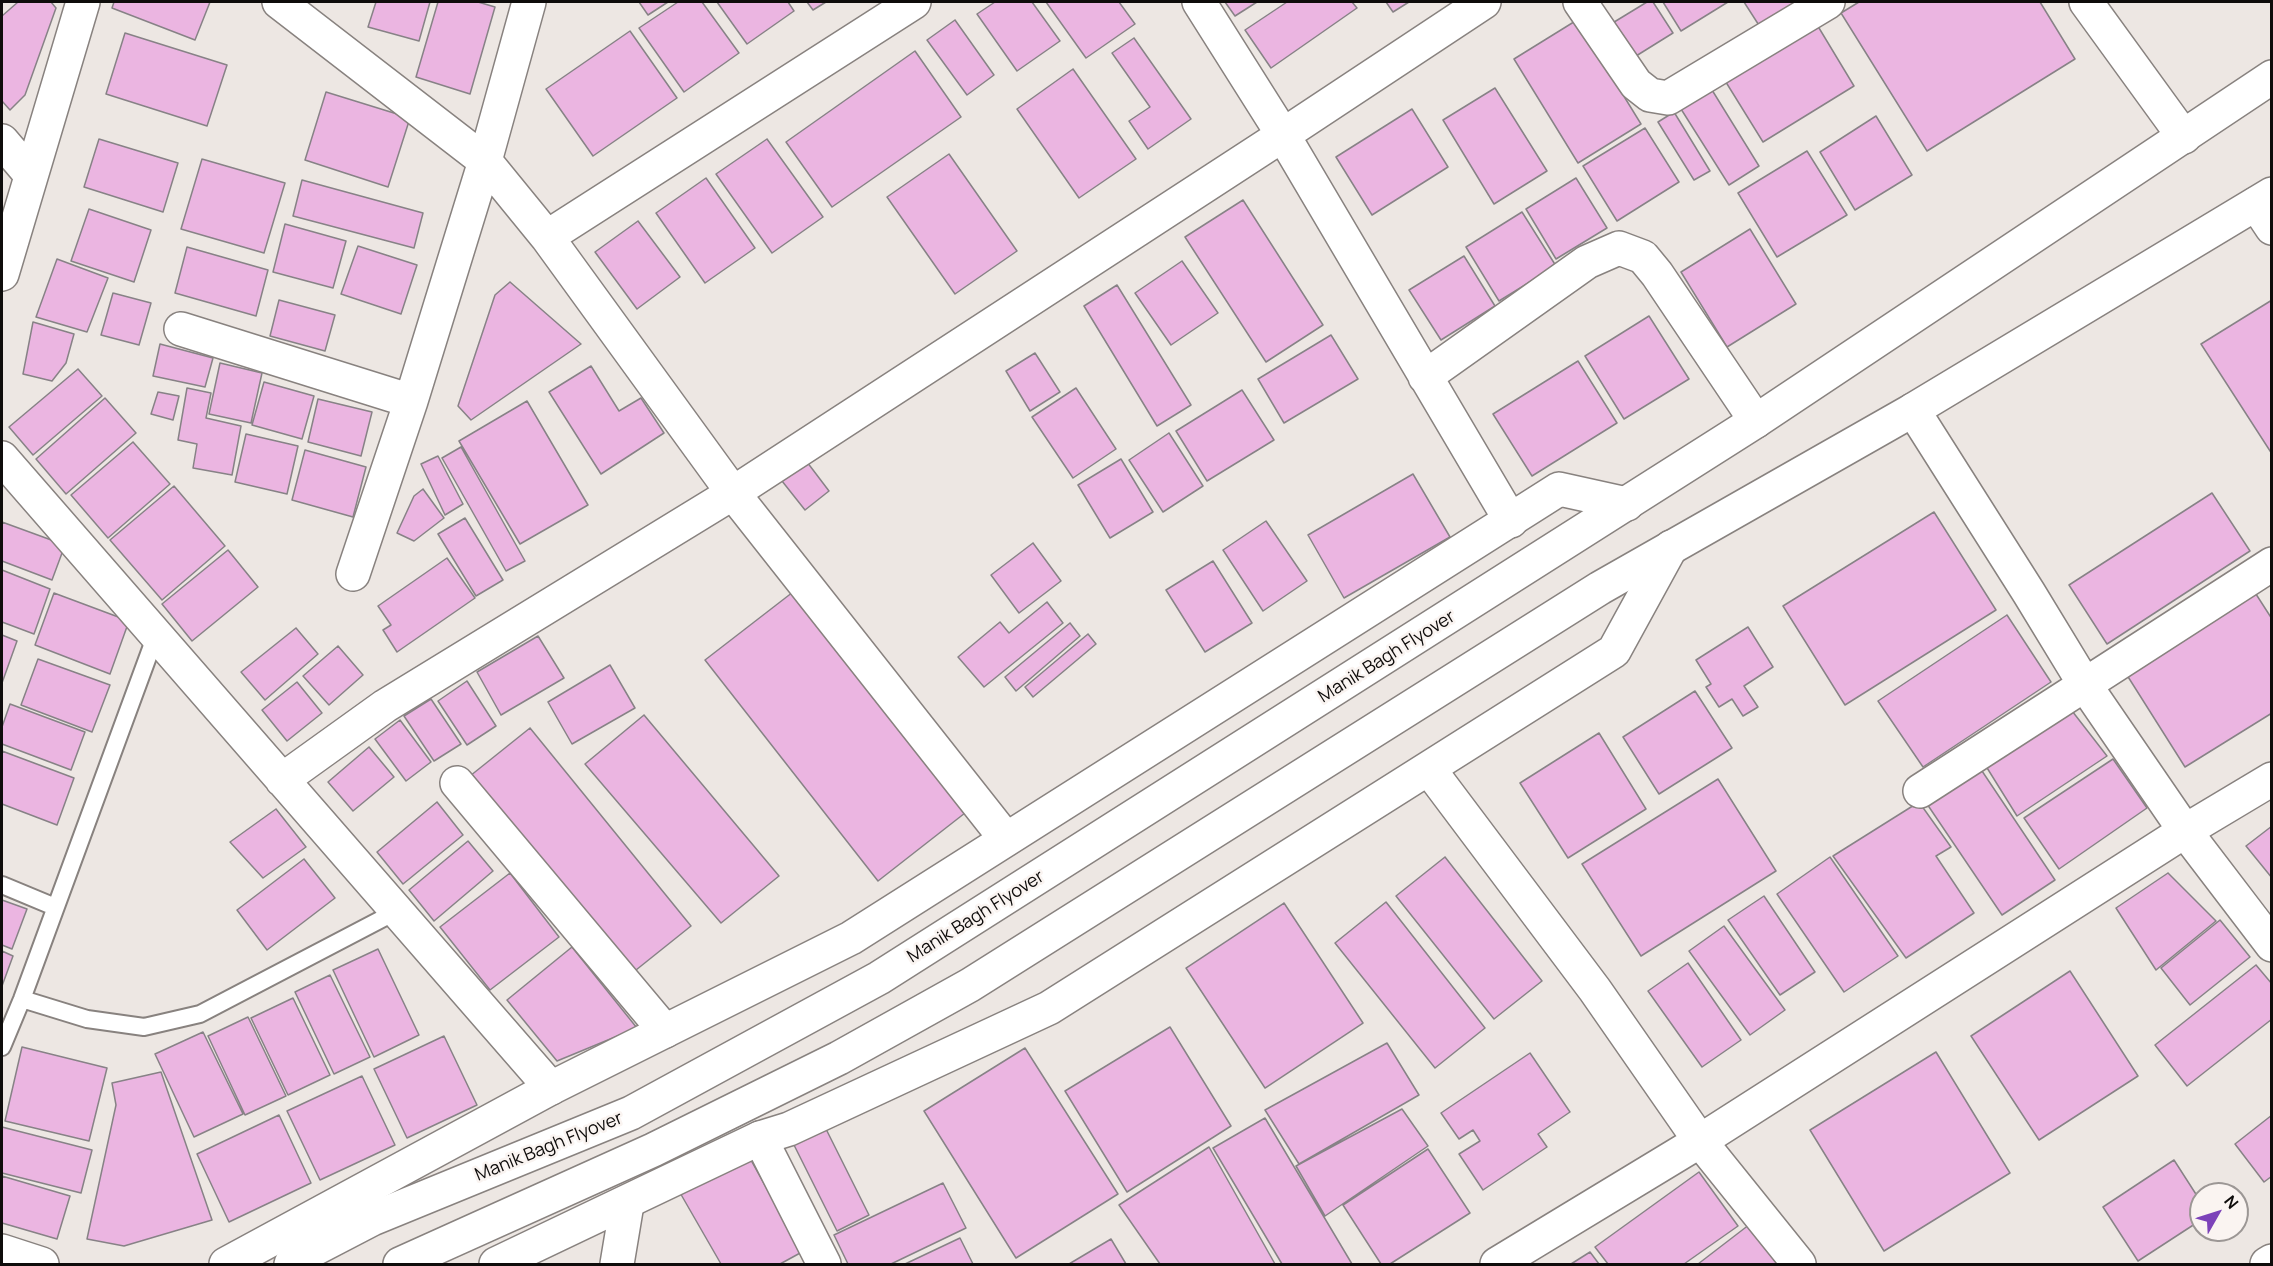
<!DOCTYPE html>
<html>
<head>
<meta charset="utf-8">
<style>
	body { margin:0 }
	#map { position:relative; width:2273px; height:1266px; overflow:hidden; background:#ede7e3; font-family:Manrope,sans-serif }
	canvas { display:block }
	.frame { position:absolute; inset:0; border:3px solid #0e0c0b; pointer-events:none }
	.north { position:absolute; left:2189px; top:1182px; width:60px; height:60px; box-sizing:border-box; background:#faf4f1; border:2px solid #9c9795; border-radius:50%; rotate:51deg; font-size:16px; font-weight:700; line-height:24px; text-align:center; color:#0e0c0b }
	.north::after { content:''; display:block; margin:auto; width:21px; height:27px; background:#7c42b9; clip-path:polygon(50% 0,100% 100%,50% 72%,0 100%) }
</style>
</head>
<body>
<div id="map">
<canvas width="2273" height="1266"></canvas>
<div class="frame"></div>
<div class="north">N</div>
</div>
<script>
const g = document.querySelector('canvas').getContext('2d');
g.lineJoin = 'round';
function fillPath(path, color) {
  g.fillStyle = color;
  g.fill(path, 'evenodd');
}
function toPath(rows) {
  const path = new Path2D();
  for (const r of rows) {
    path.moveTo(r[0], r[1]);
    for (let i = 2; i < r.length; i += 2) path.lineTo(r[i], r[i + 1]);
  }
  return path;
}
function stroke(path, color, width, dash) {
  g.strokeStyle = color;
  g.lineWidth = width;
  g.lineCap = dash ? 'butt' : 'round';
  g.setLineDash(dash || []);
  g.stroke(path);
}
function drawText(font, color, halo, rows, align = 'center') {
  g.font = font + ' Manrope,sans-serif';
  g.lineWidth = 5;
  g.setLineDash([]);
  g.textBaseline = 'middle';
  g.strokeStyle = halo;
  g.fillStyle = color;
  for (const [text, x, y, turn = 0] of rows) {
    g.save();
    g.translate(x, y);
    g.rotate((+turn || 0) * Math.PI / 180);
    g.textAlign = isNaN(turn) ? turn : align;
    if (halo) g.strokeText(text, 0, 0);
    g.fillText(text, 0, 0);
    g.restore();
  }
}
const building = toPath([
	[18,2,51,2,56,8,25,95,10,110,2,101,2,16,18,2],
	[114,2,210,2,195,40,112,8,114,2],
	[376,2,430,2,419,41,368,27,376,2],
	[438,2,478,2,495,7,470,94,416,77,438,2],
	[639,2,668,2,648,15,639,2],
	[678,2,702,2,739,53,684,92,639,28,678,2],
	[717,2,788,2,794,11,747,44,717,2],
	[807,2,826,2,813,10,807,2],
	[995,2,1032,2,1060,41,1017,71,977,14,995,2],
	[1046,2,1119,2,1135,24,1086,58,1046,2],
	[1225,2,1257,2,1235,16,1225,2],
	[1287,2,1352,2,1357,8,1271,68,1245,30,1287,2],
	[1386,2,1409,2,1393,12,1386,2],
	[1647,2,1653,2,1673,33,1628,61,1606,27,1647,2],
	[1663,2,1728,2,1681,31,1663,2],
	[1744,2,1808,2,1762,30,1744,2],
	[1859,2,2040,2,2075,59,1927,151,1841,13,1859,2],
	[955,20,994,75,967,95,927,40,955,20],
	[1577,20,1641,124,1578,163,1514,59,1577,20],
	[1816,23,1854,86,1763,142,1724,79,1816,23],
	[630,31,677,98,593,156,546,89,630,31],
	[125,33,227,65,207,126,106,94,125,33],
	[1134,38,1191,119,1148,149,1129,121,1150,107,1112,53,1134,38],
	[915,51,961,117,832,207,786,142,915,51],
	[1073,69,1136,159,1079,198,1017,109,1073,69],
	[1495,88,1547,171,1494,204,1443,120,1495,88],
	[1712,90,1759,166,1729,185,1681,109,1712,90],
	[326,92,410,118,388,187,305,160,326,92],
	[1412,109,1448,167,1372,215,1336,157,1412,109],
	[1674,112,1710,171,1694,180,1658,122,1674,112],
	[1876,116,1912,175,1855,210,1820,152,1876,116],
	[1645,128,1679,182,1617,221,1583,166,1645,128],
	[99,139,178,163,163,212,84,187,99,139],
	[767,139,823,217,772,253,716,174,767,139],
	[1807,151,1847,215,1777,257,1738,193,1807,151],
	[949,154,1017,251,955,294,887,197,949,154],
	[202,159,285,183,264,253,181,229,202,159],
	[706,178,755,248,705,283,656,213,706,178],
	[1576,178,1607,228,1556,259,1526,209,1576,178],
	[302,180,423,213,414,248,293,216,302,180],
	[1243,200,1323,325,1266,362,1185,237,1243,200],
	[89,209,151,230,134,282,71,261,89,209],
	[1522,212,1556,266,1499,301,1466,247,1522,212],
	[638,221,680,277,637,309,595,252,638,221],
	[285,224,346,241,333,288,273,272,285,224],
	[1750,229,1796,304,1727,347,1681,272,1750,229],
	[358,246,417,265,401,314,341,294,358,246],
	[187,247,268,270,256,316,175,293,187,247],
	[1464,256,1495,306,1441,340,1409,290,1464,256],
	[57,259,108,278,87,332,36,317,57,259],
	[1182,261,1218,313,1171,345,1135,293,1182,261],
	[510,282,581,344,471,420,458,406,495,295,510,282],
	[1117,285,1191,405,1157,426,1084,306,1117,285],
	[113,293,151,303,139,345,101,335,113,293],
	[279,300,335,315,325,351,270,336,279,300],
	[2272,300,2272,454,2201,344,2272,300],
	[1649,316,1689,379,1624,419,1585,356,1649,316],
	[33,322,74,334,66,363,52,381,23,374,33,322],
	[1331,335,1358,379,1284,423,1258,379,1331,335],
	[160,344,213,358,205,387,153,376,160,344],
	[1035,353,1060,392,1030,411,1006,371,1035,353],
	[1578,361,1617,423,1532,476,1493,414,1578,361],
	[220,363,262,373,251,423,209,414,220,363],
	[591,366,619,411,641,398,664,433,601,474,549,392,591,366],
	[78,369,102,396,33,455,9,427,78,369],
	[264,382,314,396,302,439,252,425,264,382],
	[187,388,211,393,206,418,241,426,232,475,193,468,197,444,178,440,187,388],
	[1076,388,1116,449,1073,478,1032,417,1076,388],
	[1242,390,1274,440,1207,481,1176,431,1242,390],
	[158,392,179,396,173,420,151,414,158,392],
	[105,398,136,433,66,494,36,459,105,398],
	[318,399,372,412,361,456,308,442,318,399],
	[527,401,588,505,520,544,459,441,527,401],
	[1169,433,1203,486,1163,512,1129,460,1169,433],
	[246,434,298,446,287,494,235,482,246,434],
	[133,442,170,484,108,538,71,495,133,442],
	[461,447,525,561,506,571,442,458,461,447],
	[305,450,366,467,353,517,292,500,305,450],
	[438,456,463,504,445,515,421,464,438,456],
	[1121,459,1153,512,1110,538,1078,485,1121,459],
	[807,462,829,491,805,510,782,481,807,462],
	[1413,474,1450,537,1344,598,1308,535,1413,474],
	[174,486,225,546,162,600,110,540,174,486],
	[423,489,444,518,414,541,397,533,414,496,423,489],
	[2212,493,2250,551,2107,644,2069,585,2212,493],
	[1934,512,1996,610,1845,705,1783,606,1934,512],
	[465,518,503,580,476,596,438,534,465,518],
	[1266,521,1307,581,1263,611,1223,550,1266,521],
	[2,522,65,545,52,580,2,561,2,522],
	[1033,543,1061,581,1019,613,991,575,1033,543],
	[228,550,258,587,192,641,162,604,228,550],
	[447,558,475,598,397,652,383,630,391,625,378,606,447,558],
	[1213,561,1252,623,1205,652,1166,590,1213,561],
	[2,570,50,589,34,634,2,622,2,570],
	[2254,591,2272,619,2272,713,2185,767,2125,672,2254,591],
	[793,592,965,813,878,881,705,660,793,592],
	[54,593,129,621,110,674,35,645,54,593],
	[1047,602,1063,623,984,687,958,657,1000,622,1009,633,1047,602],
	[2007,615,2051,682,1923,767,1878,701,2007,615],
	[1070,623,1080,636,1016,691,1005,677,1070,623],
	[1748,627,1773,667,1744,686,1758,707,1743,716,1732,699,1719,707,1706,687,1711,684,1696,660,1748,627],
	[296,628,318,654,265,700,241,672,296,628],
	[1088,634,1096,644,1033,697,1025,687,1088,634],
	[2,635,17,641,2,683,2,635],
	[538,636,564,678,501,715,477,672,538,636],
	[338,646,363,675,329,705,303,676,338,646],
	[38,659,110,685,92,732,21,705,38,659],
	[610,665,635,708,572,744,548,702,610,665],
	[467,681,496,726,467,745,438,701,467,681],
	[297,682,322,713,287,741,262,710,297,682],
	[1695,691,1732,748,1659,794,1623,737,1695,691],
	[431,699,461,744,434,761,404,716,431,699],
	[10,704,85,732,71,770,2,744,2,727,10,704],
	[2069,707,2107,756,2017,816,1984,763,2069,707],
	[644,715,779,876,721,923,585,764,644,715],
	[400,720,431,762,406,781,375,739,400,720],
	[530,728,691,926,631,974,470,776,530,728],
	[1599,733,1646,809,1568,858,1520,783,1599,733],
	[369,747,394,777,353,811,328,782,369,747],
	[2,751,74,778,57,825,2,804,2,751],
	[2113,759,2147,808,2059,869,2024,818,2113,759],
	[1978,765,2055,880,2002,915,1925,801,1978,765],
	[1718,779,1776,871,1641,956,1582,864,1718,779],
	[437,802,463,835,403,884,377,852,437,802],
	[1919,802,1951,847,1936,856,1974,913,1906,958,1833,856,1919,802],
	[276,809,306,847,263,878,230,842,276,809],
	[2272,826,2272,878,2246,846,2272,826],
	[468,841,493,871,434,921,409,890,468,841],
	[1445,857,1542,981,1494,1019,1396,896,1445,857],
	[1830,857,1898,956,1844,992,1777,894,1830,857],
	[304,859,335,898,267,950,237,910,304,859],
	[510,873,559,937,490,990,440,927,510,873],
	[2168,873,2216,921,2156,970,2116,908,2168,873],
	[1764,896,1815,972,1780,995,1728,920,1764,896],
	[2,900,27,909,12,949,2,945,2,900],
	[1386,902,1485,1028,1435,1068,1335,943,1386,902],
	[1284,903,1363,1023,1265,1088,1186,968,1284,903],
	[2220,920,2250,957,2190,1005,2161,968,2220,920],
	[1724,926,1785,1010,1750,1035,1689,951,1724,926],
	[572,947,637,1028,557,1061,507,1000,572,947],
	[378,949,419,1035,374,1057,333,970,378,949],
	[2,951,13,956,2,986,2,951],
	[1688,963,1741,1040,1702,1067,1648,991,1688,963],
	[2256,965,2272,984,2272,1019,2187,1086,2155,1045,2256,965],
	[2070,971,2138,1076,2039,1140,1971,1036,2070,971],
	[330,975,370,1057,334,1074,295,992,330,975],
	[293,998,330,1075,288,1095,251,1018,293,998],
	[248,1017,286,1096,245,1115,208,1036,248,1017],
	[1170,1027,1231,1126,1127,1192,1065,1091,1170,1027],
	[203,1032,243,1114,194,1137,155,1054,203,1032],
	[444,1036,477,1105,407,1138,374,1069,444,1036],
	[1387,1043,1419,1095,1299,1164,1265,1110,1387,1043],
	[22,1047,107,1068,89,1141,5,1121,22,1047],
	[1025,1048,1118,1194,1016,1258,924,1111,1025,1048],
	[1936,1052,2010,1173,1884,1251,1810,1130,1936,1052],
	[1530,1053,1570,1112,1538,1134,1547,1147,1483,1190,1459,1154,1480,1141,1473,1130,1459,1139,1441,1113,1530,1053],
	[161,1072,212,1220,124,1246,87,1239,116,1105,112,1083,161,1072],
	[362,1076,395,1145,320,1180,287,1111,362,1076],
	[1402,1109,1428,1146,1325,1216,1296,1166,1402,1109],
	[279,1115,311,1183,229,1222,197,1154,279,1115],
	[2272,1115,2272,1176,2264,1182,2235,1144,2272,1115],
	[1265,1118,1352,1264,1282,1264,1213,1148,1265,1118],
	[824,1125,869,1215,837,1231,792,1141,824,1125],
	[2,1127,92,1150,81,1193,2,1173,2,1127],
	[1209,1147,1275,1264,1160,1264,1119,1205,1209,1147],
	[1428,1149,1470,1213,1390,1264,1381,1264,1343,1205,1428,1149],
	[747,1153,802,1252,780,1264,721,1264,679,1191,747,1153],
	[2174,1160,2201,1202,2201,1220,2138,1261,2103,1207,2174,1160],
	[1699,1172,1738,1226,1684,1264,1608,1264,1595,1247,1699,1172],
	[2,1176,70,1196,57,1239,2,1223,2,1176],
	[943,1183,966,1228,891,1264,848,1264,834,1235,943,1183],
	[1754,1221,1788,1264,1698,1264,1754,1221],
	[960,1238,973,1264,905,1264,960,1238],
	[1111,1239,1126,1264,1069,1264,1111,1239],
	[1590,1252,1599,1264,1571,1264,1590,1252]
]);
fillPath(building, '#ebb5e1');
stroke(building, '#878286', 1.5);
const service = toPath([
	[2,885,55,907],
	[22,999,87,1019,144,1027,200,1014,397,911],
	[2,1047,22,999,156,635]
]);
const minor = toPath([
	[279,2,485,161,547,237,733,493,1006,839],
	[1199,2,1283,135,1511,521],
	[1580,2,1636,84,1650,95,1668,98,1828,2],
	[2086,2,2184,137],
	[2,141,31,175],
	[2256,204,2272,228],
	[547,237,914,2],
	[2,274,83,2],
	[181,329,411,401],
	[1425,377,1587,262,1619,248,1643,257,1657,274,1756,421],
	[1913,410,2029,593,2085,685,2185,831,2272,945],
	[2,458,551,1088],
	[353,574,411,401,485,161,529,2],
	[1429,769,1595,990,1700,1141,1799,1264],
	[282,780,385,706,733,493,1283,135,1484,2],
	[457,783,665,1031],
	[1920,791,2272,564],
	[760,1138,824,1264],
	[617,1264,627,1204],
	[1497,1264,1700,1141,2185,831,2272,779],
	[2267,1264,2272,1261]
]);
const tertiary = toPath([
	[2,1251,42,1264],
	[226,1264,551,1088,851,938,1559,489,1627,504],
	[496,1264,760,1138,789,1129,1049,1008,1614,651,1671,547]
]);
const secondary = toPath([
	[291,1264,303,1255,372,1219,631,1113,879,978,1756,421,2272,77],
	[400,1264,653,1150,839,1058,970,985,1600,588,1913,410,2272,194]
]);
stroke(service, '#88827f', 20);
stroke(minor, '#88827f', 36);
stroke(tertiary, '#88827f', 36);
stroke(secondary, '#88827f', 36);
stroke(service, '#fff', 16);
stroke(minor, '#fff', 33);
stroke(tertiary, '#fff', 33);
stroke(secondary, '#fff', 33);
drawText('18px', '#0e0c0b', '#faf4f1', [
	["Manik Bagh Flyover",1387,657,-32],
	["Manik Bagh Flyover",976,917,-32],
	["Manik Bagh Flyover",549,1147,-22]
]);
</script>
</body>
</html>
